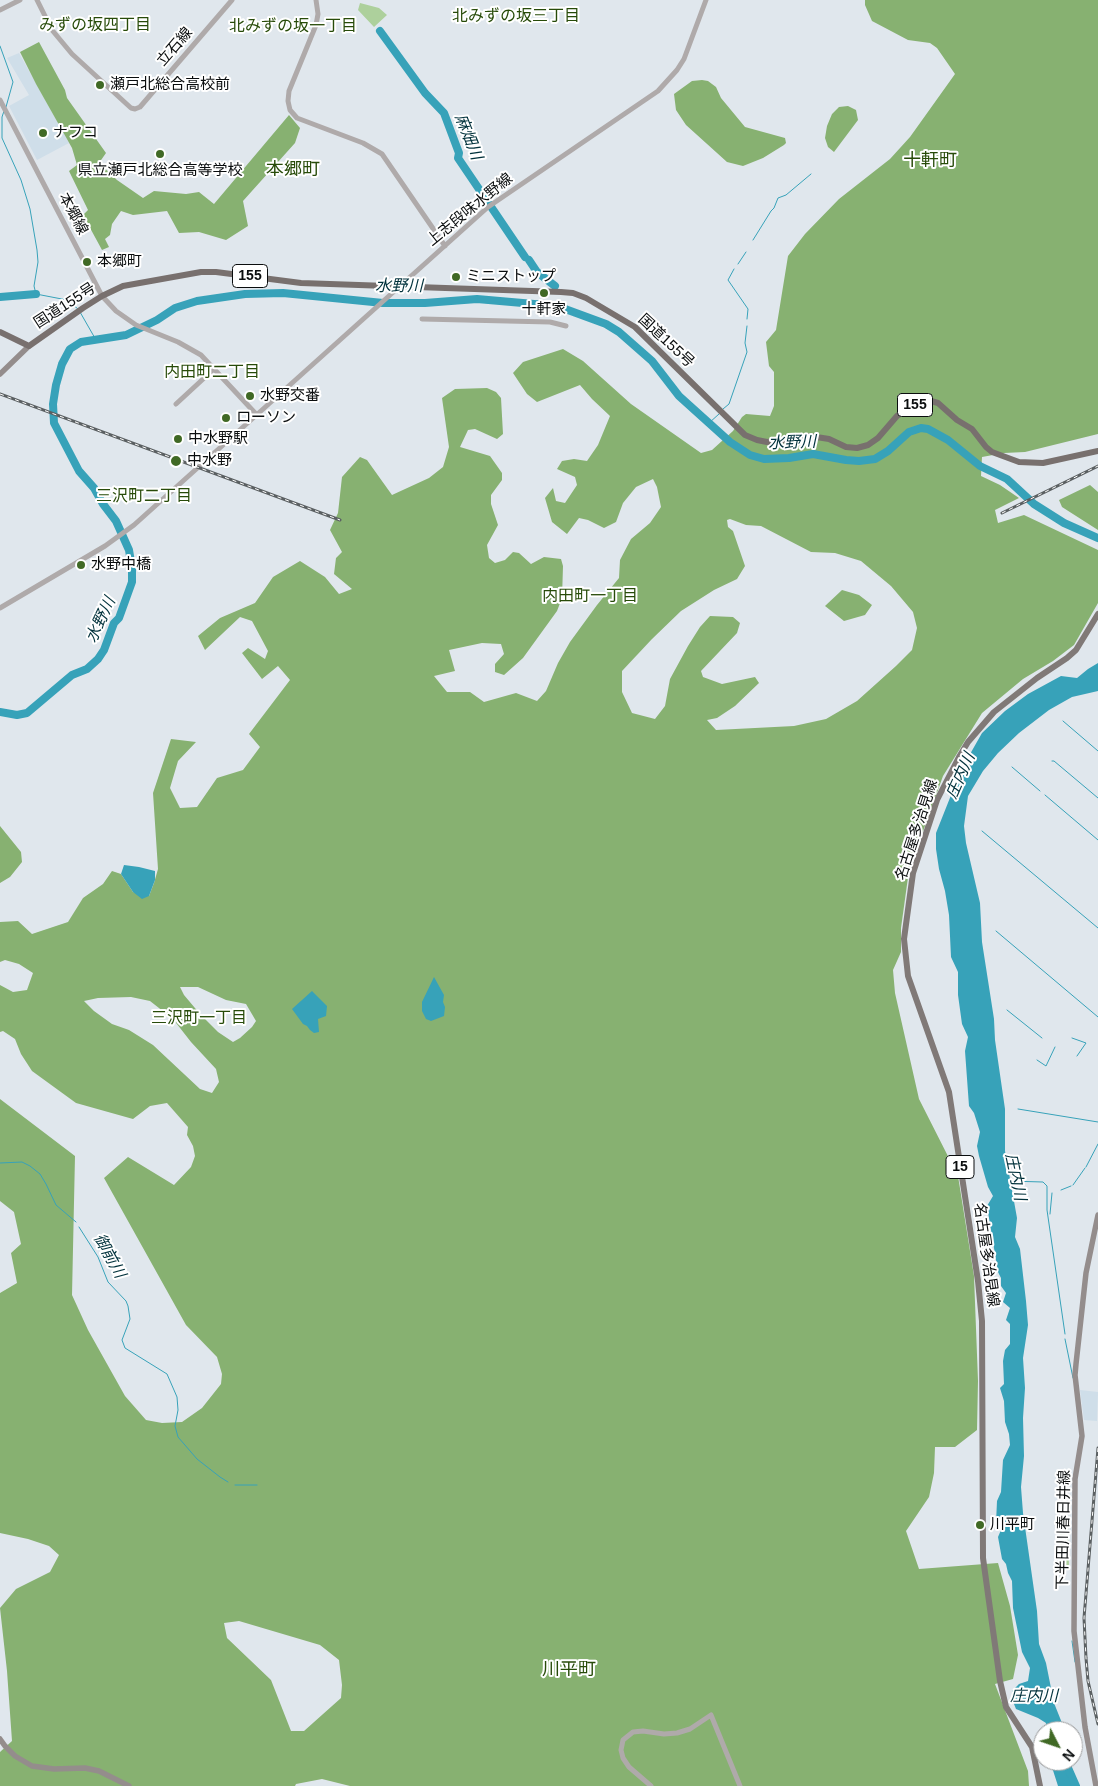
<!DOCTYPE html>
<html>
<head>
<meta charset="utf-8">
<style>
	body { margin:0 }
	#map { position:relative; width:1098px; height:1786px; overflow:hidden; background:#e0e7ed; font-family:Arial,sans-serif }
	canvas { display:block }
	.north { position:absolute; left:1033px; top:1721px; width:50px; height:50px; box-sizing:border-box; background:#fff; border:1px solid #9d9e9f; border-radius:50%; rotate:131deg; font-size:14px; font-weight:700; line-height:20px; text-align:center; color:#0a0d0e }
	.north::after { content:''; display:block; margin:auto; width:18px; height:22px; background:#406925; clip-path:polygon(50% 0,100% 100%,50% 72%,0 100%) }
</style>
</head>
<body>
<div id="map">
<canvas width="1098" height="1786"></canvas>
<div class="north">N</div>
</div>
<script>
const g = document.querySelector('canvas').getContext('2d');
g.lineJoin = 'round';
function fillPath(path, color) {
  g.fillStyle = color;
  g.fill(path, 'evenodd');
}
function toPath(rows) {
  const path = new Path2D();
  for (const r of rows) {
    path.moveTo(r[0], r[1]);
    for (let i = 2; i < r.length; i += 2) path.lineTo(r[i], r[i + 1]);
  }
  return path;
}
function stroke(path, color, width, dash) {
  g.strokeStyle = color;
  g.lineWidth = width;
  g.lineCap = dash ? 'butt' : 'round';
  g.setLineDash(dash || []);
  g.stroke(path);
}
function drawText(font, color, halo, rows, align = 'center') {
  g.font = font + ' Arial,"Noto Sans JP",sans-serif';
  g.lineWidth = 4;
  g.setLineDash([]);
  g.textBaseline = 'middle';
  g.strokeStyle = halo;
  g.fillStyle = color;
  for (const [text, x, y, turn = 0] of rows) {
    g.save();
    g.translate(x, y);
    g.rotate((+turn || 0) * Math.PI / 180);
    g.textAlign = isNaN(turn) ? turn : align;
    if (halo) g.strokeText(text, 0, 0);
    g.fillText(text, 0, 0);
    g.restore();
  }
}
fillPath(toPath([
	[19,53,69,143,37,160,9,106,29,95,7,58],
	[1080,1390,1098,1392,1097,1421,1084,1420]
]), '#cfdee9');
fillPath(toPath([
	[360,3,379,8,387,15,374,27,358,10],
	[1060,1523,1068,1523,1069,1568,1061,1567]
]), '#add09c');
fillPath(toPath([
	[865,0,1098,0,1098,434,1025,452,1004,453,982,457,981,476,1000,485,1019,498,995,510,998,523,1024,515,1098,550,1098,603,1074,645,1053,661,1023,679,982,713,943,776,909,870,901,928,901,952,893,970,895,993,919,1099,958,1176,974,1276,978,1381,977,1430,955,1447,935,1447,934,1473,929,1497,906,1531,919,1569,998,1563,1010,1606,1018,1655,1013,1679,995,1684,1028,1771,1029,1786,350,1786,322,1779,296,1784,295,1786,0,1786,0,1752,12,1741,7,1671,0,1608,16,1589,50,1572,59,1555,49,1546,28,1539,0,1533,0,1293,17,1283,11,1253,21,1244,14,1212,0,1201,0,1099,75,1156,72,1295,88,1330,125,1396,146,1420,162,1423,182,1422,202,1408,221,1384,222,1374,217,1357,186,1325,104,1178,128,1157,174,1185,191,1167,195,1156,193,1146,187,1135,188,1127,167,1103,150,1106,133,1119,76,1103,32,1071,21,1054,15,1039,3,1031,0,1032,0,985,13,992,27,990,33,973,19,964,5,960,0,962,0,922,18,921,32,934,68,922,83,898,103,884,112,871,121,874,133,892,149,896,154,883,158,869,153,793,171,739,196,742,178,761,170,788,180,808,197,807,217,778,243,770,260,747,249,734,290,680,278,666,262,679,242,653,248,648,265,659,268,651,252,621,240,617,205,650,198,636,220,618,255,603,273,577,300,561,325,577,339,594,352,589,334,574,336,558,342,552,330,530,338,513,342,477,360,457,367,460,392,495,429,478,443,467,449,447,442,398,455,389,487,388,496,392,501,398,503,434,497,439,475,429,468,430,460,447,490,456,502,473,502,480,491,495,491,504,498,525,487,545,489,558,495,563,505,560,513,552,519,553,531,564,544,557,561,559,563,566,562,598,557,611,523,658,504,675,495,672,495,664,504,654,501,644,482,643,449,650,455,671,434,676,447,692,470,692,484,702,516,693,537,701,546,691,558,663,570,642,597,605,619,578,620,560,631,539,650,523,661,507,657,487,653,479,636,487,623,503,616,522,604,528,588,520,579,518,567,534,552,522,545,498,553,488,556,501,565,503,577,485,575,477,557,469,562,461,574,459,587,461,598,445,610,416,592,399,580,385,537,402,527,394,513,373,523,362,563,349,583,361,631,404,701,453,712,450,733,431,742,417,746,414,770,416,774,406,774,372,769,366,766,342,776,330,788,256,805,234,839,199,890,159,910,137,955,74,937,48,930,43,908,40,872,21,865,5],
	[730,519,746,525,761,526,811,552,835,553,861,561,891,586,913,612,917,628,912,650,896,666,857,701,826,719,794,726,716,730,707,720,717,718,735,706,759,683,755,677,722,684,703,677,701,671,737,633,740,623,733,617,710,616,700,627,688,646,670,679,665,706,655,719,632,713,622,692,622,671,652,639,681,611,714,590,737,579,745,566,733,531,728,527,727,520],
	[180,987,198,987,226,1000,246,1004,256,1021,252,1027,240,1038,233,1042,218,1032,200,1014,184,995],
	[131,997,150,1001,173,1019,191,1042,216,1069,219,1082,212,1093,200,1089,153,1045,129,1030,112,1024,94,1011,84,1001,98,998],
	[239,1621,320,1645,339,1660,342,1685,341,1698,304,1731,291,1731,271,1680,227,1638,224,1623],
	[39,42,65,90,67,98,106,153,99,163,117,180,143,198,154,191,186,194,199,192,214,204,289,115,300,128,295,143,243,201,248,226,226,240,199,232,179,233,167,211,133,215,121,211,112,224,110,235,105,239,109,247,102,250,83,215,88,210,69,171,77,165,72,148,36,84,20,52],
	[702,80,708,81,716,87,721,98,745,127,785,138,786,143,784,145,763,158,743,166,727,162,686,125,676,110,674,94,692,81],
	[848,106,856,110,858,120,834,152,828,147,825,138,827,126,832,114,839,107],
	[1090,485,1098,492,1098,530,1062,507,1059,500],
	[842,590,859,595,872,605,865,615,844,621,825,606],
	[0,826,21,852,22,862,10,877,0,883]
]), '#87b171');
fillPath(toPath([
	[1098,663,1098,691,1072,697,1049,710,1019,733,998,753,983,771,968,796,964,826,966,843,980,903,982,942,994,1019,995,1040,1005,1109,1005,1151,1017,1218,1015,1237,1020,1249,1026,1301,1028,1325,1023,1358,1025,1388,1023,1418,1024,1456,1021,1487,1023,1513,1037,1611,1039,1644,1046,1663,1054,1703,1062,1723,1063,1731,1047,1731,1046,1723,1038,1718,1016,1709,1012,1699,1012,1691,1019,1684,1028,1681,1030,1668,1022,1652,1013,1608,1012,1581,1008,1573,1006,1564,1002,1559,998,1537,1001,1530,996,1523,997,1501,1001,1492,1003,1460,1010,1445,1009,1434,1005,1422,1004,1401,1000,1388,1004,1384,1003,1361,1005,1350,1010,1344,1010,1324,1006,1320,1010,1308,1003,1302,1006,1293,1001,1286,1001,1278,998,1272,987,1206,993,1196,988,1187,979,1156,977,1146,980,1132,974,1113,969,1106,965,1051,968,1037,962,1024,958,995,958,972,951,957,949,915,945,891,939,869,936,849,936,833,961,770,982,733,1005,711,1028,694,1061,676,1077,678,1088,669],
	[124,865,139,867,155,871,155,880,149,896,142,899,133,892,121,874],
	[434,977,444,995,443,1002,445,1007,444,1016,431,1021,426,1019,422,1011,422,1002],
	[312,991,327,1006,326,1016,318,1019,319,1032,314,1033,310,1030,307,1026,303,1024,292,1009],
	[1050,1761,1069,1761,1075,1786,1058,1786]
]), '#37a2b9');
stroke(toPath([
	[0,46,13,82,6,107],
	[4,111,2,117,2,138,21,180,30,209,37,250,38,262,34,286,36,294,67,300,78,309],
	[753,240,771,211,774,208,778,198,786,195,811,174],
	[738,264,746,252],
	[734,269,728,280,748,309,747,319],
	[80,312,96,340],
	[723,409,729,404,747,352,745,343,747,326],
	[709,423,719,414],
	[1063,721,1098,751],
	[1052,761,1054,761,1098,798],
	[1012,767,1040,791],
	[1045,795,1098,840],
	[982,831,1098,928],
	[996,931,1098,1017],
	[1007,1010,1042,1038],
	[1072,1038,1086,1043,1077,1056],
	[1037,1060,1046,1066,1055,1047],
	[1018,1109,1098,1122],
	[0,1163,22,1162,30,1166,40,1174,46,1184,56,1205,76,1222],
	[1086,1167,1098,1144],
	[1008,1181,1043,1182,1047,1186,1047,1210,1065,1334],
	[1073,1185,1085,1168],
	[1061,1190,1071,1186],
	[1050,1214,1052,1193],
	[79,1227,98,1257,108,1282,126,1301,128,1306,130,1319,122,1340,125,1348,167,1374,177,1397,178,1410,175,1426,178,1437,197,1459,220,1477,228,1482],
	[1065,1339,1073,1378],
	[235,1485,257,1485],
	[1072,1641,1075,1662]
]), '#37a2b9', 1);
stroke(toPath([
	[380,31,425,93,444,113,459,153,458,158,525,257],
	[529,260,537,272,555,286],
	[0,297,36,294],
	[0,712,17,715,27,713,72,675,87,669,98,659,104,650,114,623,119,618,132,582,132,568,129,550,116,521,103,504,94,488,79,471,54,423,53,404,56,385,62,364,70,349,81,342,126,335,157,320,175,308,197,301,245,294,283,293,383,303,425,303,477,299,557,306,606,324,619,332,652,361,679,396,730,442,750,455,764,459,789,458,813,454,846,460,859,461,875,459,888,451,909,432,921,428,928,429,948,440,980,466,1007,479,1034,504,1064,523,1098,538],
	[1065,1761,1076,1786]
]), '#37a2b9', 8);
stroke(toPath([
	[37,0,52,30,72,54,131,108,135,109,140,107,232,0],
	[316,0,318,14,316,25,289,91,288,101,290,110,297,118,363,143,382,154,445,246],
	[0,10,20,0],
	[0,100,102,296,116,311,136,325,178,342,201,355,256,414],
	[422,319,550,322,566,326],
	[176,404,215,368],
	[0,608,105,546,134,525,488,207,658,91,677,70,684,59,706,0],
	[651,1786,629,1767,623,1758,621,1750,623,1740,633,1732,643,1731,664,1734,677,1733,690,1729,711,1715,740,1786]
]), '#afaaaa', 5);
stroke(toPath([
	[0,374,29,346],
	[0,1739,5,1746,15,1756,32,1766,54,1769,85,1768,99,1771,129,1786],
	[1096,1786,1085,1727,1074,1631,1075,1479,1082,1436,1075,1375,1076,1364,1086,1273,1098,1215]
]), '#948d8c', 5.5);
stroke(toPath([
	[1040,1786,1032,1747,1006,1707,1000,1681,983,1558,982,1321,978,1281,949,1092,908,976,904,939,913,873,937,800,959,757,968,742,994,712,1037,678,1067,658,1076,650,1098,614]
]), '#807977', 6);
stroke(toPath([
	[0,332,29,346,83,308,102,296,123,286,201,272,216,272,301,283,561,292,573,293,586,298,635,327,745,435,757,440,767,442,779,441,810,436,829,439,846,447,857,448,868,445,878,438,897,416,904,411,918,403,931,401,938,403,957,420,972,429,986,447,992,452,1019,462,1043,463,1098,451]
]), '#78706e', 6);
const rail = toPath([
	[0,394,340,520],
	[1002,513,1098,466],
	[1098,1448,1084,1618,1086,1658,1088,1681,1098,1724]
]);
stroke(rail, '#5b6062', 3);
stroke(rail, '#fff', 1, [4]);
for (const [x, y, r, color] of [
	[100,85,5,"#406925"],
	[43,133,5,"#406925"],
	[160,154,5,"#406925"],
	[87,262,5,"#406925"],
	[456,277,5,"#406925"],
	[544,293,5,"#406925"],
	[250,396,5,"#406925"],
	[226,418,5,"#406925"],
	[178,439,5,"#406925"],
	[176,461,6,"#406925"],
	[81,565,5,"#406925"],
	[980,1525,5,"#406925"]
]) {
  const dot = new Path2D();
  dot.arc(x, y, r, 0, 2 * Math.PI);
  g.fillStyle = color;
  g.fill(dot);
  stroke(dot, '#fff', 2);
}
for (const [x, y, w] of [
	[250,276,35],
	[915,405,35],
	[960,1167,28]
]) {
  const box = new Path2D();
  box.roundRect(x - w / 2, y - 11.5, w, 23, 4);
  g.fillStyle = '#fff';
  g.fill(box);
  stroke(box, '#0a0d0e', 1);
}
drawText('bold 14px', '#0a0d0e', null, [
	["155",250,276],
	["155",915,405],
	["15",960,1167]
]);
drawText('15px', '#0a0d0e', '#fff', [
	["立石線",175,47,-49],
	["上志段味水野線",470,210,-39],
	["本郷線",73,214,62],
	["国道155号",65,306,-33],
	["国道155号",666,341,43],
	["名古屋多治見線",917,830,-72],
	["名古屋多治見線",986,1255,82],
	["下半田川春日井線",1064,1530,-89]
]);
drawText('15px', '#0a0d0e', '#fff', [
	["瀬戸北総合高校前",110,85],
	["ナフコ",53,133],
	["県立瀬戸北総合高等学校",160,171,"center"],
	["本郷町",97,262],
	["ミニストップ",466,277],
	["十軒家",544,310,"center"],
	["水野交番",260,396],
	["ローソン",236,418],
	["中水野駅",188,439],
	["中水野",187,461],
	["水野中橋",91,565],
	["川平町",990,1525]
], 'left');
drawText('16px', '#274b09', '#fff', [
	["北みずの坂三丁目",516,17],
	["みずの坂四丁目",95,26],
	["北みずの坂一丁目",293,27],
	["内田町二丁目",212,373],
	["三沢町二丁目",144,497],
	["内田町一丁目",590,597],
	["三沢町一丁目",199,1019]
]);
drawText('italic 16px', '#00313b', '#fff', [
	["麻畑川",468,137,68],
	["水野川",399,287],
	["水野川",792,443,-2],
	["水野川",101,620,-65],
	["庄内川",961,776,-66],
	["庄内川",1015,1177,78],
	["御前川",109,1256,61],
	["庄内川",1034,1697]
]);
drawText('18px', '#274b09', '#fff', [
	["十軒町",930,161],
	["本郷町",293,170],
	["川平町",569,1670]
]);
</script>
</body>
</html>
